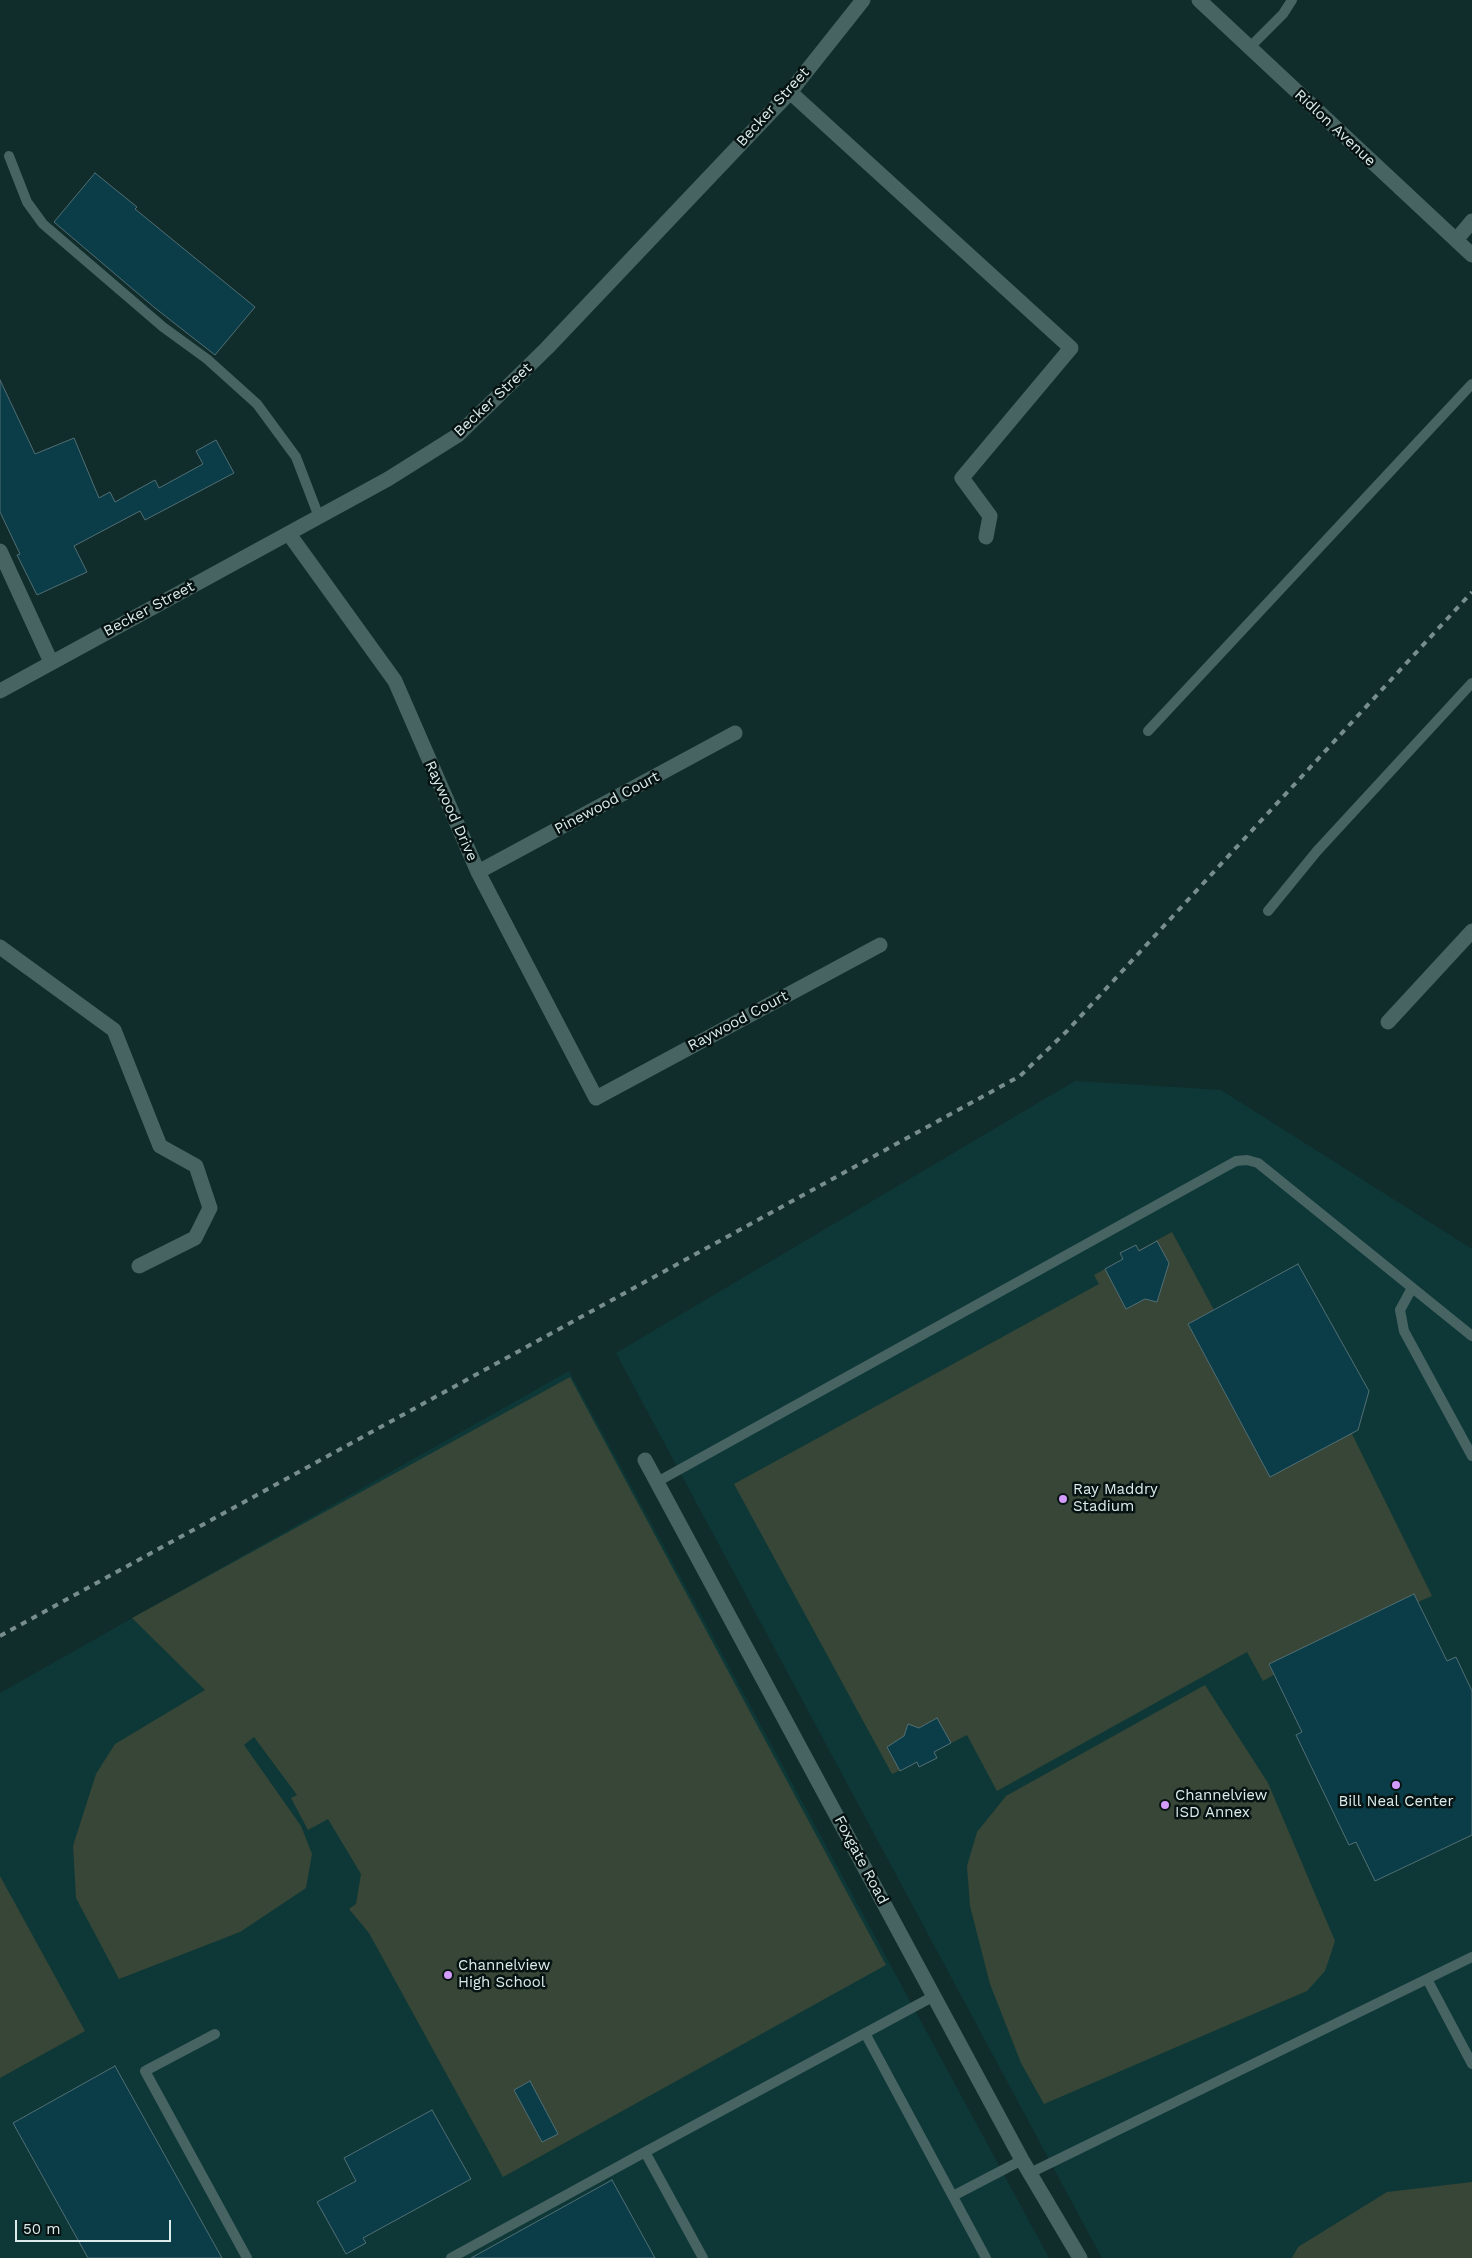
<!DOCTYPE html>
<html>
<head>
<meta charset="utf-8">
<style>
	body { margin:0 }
	#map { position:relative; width:1472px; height:2258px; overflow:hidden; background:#102d2b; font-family:"Work Sans",sans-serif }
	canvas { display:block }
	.scale { position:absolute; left:15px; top:2220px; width:156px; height:22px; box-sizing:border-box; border:2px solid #dbeceb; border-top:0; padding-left:6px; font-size:15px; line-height:18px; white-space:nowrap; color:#dbeceb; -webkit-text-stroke:4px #071312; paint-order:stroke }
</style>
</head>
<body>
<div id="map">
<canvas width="1472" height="2258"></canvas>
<div class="scale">50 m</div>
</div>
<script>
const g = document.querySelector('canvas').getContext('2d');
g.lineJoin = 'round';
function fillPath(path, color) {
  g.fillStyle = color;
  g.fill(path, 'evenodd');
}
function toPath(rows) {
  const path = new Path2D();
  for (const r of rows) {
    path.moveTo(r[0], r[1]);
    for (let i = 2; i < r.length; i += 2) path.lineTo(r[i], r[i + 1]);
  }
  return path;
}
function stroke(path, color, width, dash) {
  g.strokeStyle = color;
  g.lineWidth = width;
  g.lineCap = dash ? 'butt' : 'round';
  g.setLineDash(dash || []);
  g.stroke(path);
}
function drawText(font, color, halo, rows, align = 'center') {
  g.font = font + ' "Work Sans",sans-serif';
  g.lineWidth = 5;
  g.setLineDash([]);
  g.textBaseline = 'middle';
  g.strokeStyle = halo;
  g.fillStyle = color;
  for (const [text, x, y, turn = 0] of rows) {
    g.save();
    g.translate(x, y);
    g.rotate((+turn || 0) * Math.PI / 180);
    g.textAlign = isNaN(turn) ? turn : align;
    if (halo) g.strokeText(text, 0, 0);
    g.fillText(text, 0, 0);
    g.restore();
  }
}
fillPath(toPath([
	[1075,1081,1221,1090,1472,1249,1472,2258,1102,2258,616,1353],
	[569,1371,1049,2258,0,2258,0,1693]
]), '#0e3837');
fillPath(toPath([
	[1172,1232,1214,1310,1298,1264,1369,1391,1358,1430,1352,1434,1432,1596,1418,1602,1414,1594,1263,1681,1247,1652,997,1791,967,1735,934,1752,937,1758,919,1767,917,1762,892,1774,734,1484,1099,1284,1094,1275,1123,1259,1120,1253,1136,1245,1139,1250],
	[570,1377,886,1965,503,2177,369,1933,349,1909,356,1904,361,1874,328,1819,308,1830,291,1798,297,1795,254,1737,244,1745,301,1826,312,1854,306,1888,240,1932,119,1979,76,1898,73,1846,96,1774,115,1744,205,1690,132,1618],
	[1205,1685,1268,1783,1335,1941,1325,1971,1307,1991,1044,2104,1021,2063,990,1984,970,1906,967,1866,977,1832,1006,1796],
	[0,1876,85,2031,0,2078],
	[1472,2182,1472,2258,1292,2258,1298,2247,1387,2192]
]), '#374636');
const building = toPath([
	[95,173,137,207,135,209,255,307,215,355,155,308,54,222,95,173],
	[0,380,35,454,74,438,99,498,110,492,115,502,155,480,159,488,203,464,196,451,216,440,234,473,145,520,140,511,74,546,87,572,37,595,17,555,20,554,0,512,0,380],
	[1157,1241,1169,1263,1157,1302,1145,1299,1126,1309,1105,1269,1123,1259,1120,1253,1136,1245,1139,1251,1157,1241],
	[1298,1264,1369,1391,1358,1430,1270,1477,1188,1324,1298,1264],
	[1414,1594,1447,1661,1456,1657,1472,1691,1472,1835,1375,1881,1356,1842,1349,1845,1296,1735,1302,1732,1269,1664,1414,1594],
	[937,1718,951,1743,934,1752,937,1758,919,1767,917,1762,900,1771,887,1747,904,1736,908,1724,919,1728,937,1718],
	[115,2066,222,2258,88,2258,13,2123,115,2066],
	[530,2081,558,2134,542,2142,514,2090,530,2081],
	[432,2110,471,2179,363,2238,366,2243,346,2254,317,2202,356,2181,344,2158,432,2110],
	[612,2180,655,2258,471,2258,612,2180]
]);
fillPath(building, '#0a3d48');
stroke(building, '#526e75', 1);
stroke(toPath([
	[1249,48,1283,14,1292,0],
	[9,156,27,202,43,224,163,327,207,359,257,404,296,457,319,517],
	[1148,731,1472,384],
	[1268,911,1317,851,1472,683],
	[1412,1288,1400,1310,1404,1331,1472,1456],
	[657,1482,1236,1161,1247,1160,1258,1163,1472,1336],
	[1427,1979,1472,2064],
	[865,2033,986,2258],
	[215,2034,145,2071,247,2258],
	[1030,2173,1472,1957],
	[953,2196,1022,2160],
	[451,2258,645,2152],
	[703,2258,645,2152,934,1996]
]), '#476462', 10);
stroke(toPath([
	[1199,0,1472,255],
	[790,92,1071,348,962,478,990,516,986,537],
	[1456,240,1472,221],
	[289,534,395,681,478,872,596,1098,880,945],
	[0,551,51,662],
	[0,691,388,479,458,435,547,348,790,92,863,0],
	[478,872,735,733],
	[0,947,114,1030,160,1146,196,1166,210,1208,195,1238,139,1266],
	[1388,1022,1472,931],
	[645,1460,1022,2160,1080,2258]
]), '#476462', 15);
stroke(toPath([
	[0,1636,1020,1076,1067,1031,1472,592]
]), '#778e8c', 4, [6, 6]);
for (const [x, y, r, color] of [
	[1063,1499,5,"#d39cfc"],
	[1396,1785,5,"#d39cfc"],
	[1165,1805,5,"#d39cfc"],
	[448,1975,5,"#d39cfc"]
]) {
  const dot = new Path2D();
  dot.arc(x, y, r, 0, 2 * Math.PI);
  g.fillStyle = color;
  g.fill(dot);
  stroke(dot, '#071312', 2);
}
drawText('15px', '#dbeceb', '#071312', [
	["Becker Street",773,107,-48],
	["Ridlon Avenue",1335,128,43],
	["Becker Street",493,400,-43],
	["Becker Street",149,609,-28],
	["Pinewood Court",607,803,-28],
	["Raywood Drive",451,811,66],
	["Raywood Court",738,1021,-28],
	["Foxgate Road",861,1860,62]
]);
drawText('15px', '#dbeceb', '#071312', [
	["Ray Maddry",1073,1490],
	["Stadium",1073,1507],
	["Channelview",1175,1796],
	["ISD Annex",1175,1813],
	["Bill Neal Center",1396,1802,"center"],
	["Channelview",458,1966],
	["High School",458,1983]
], 'left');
</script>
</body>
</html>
